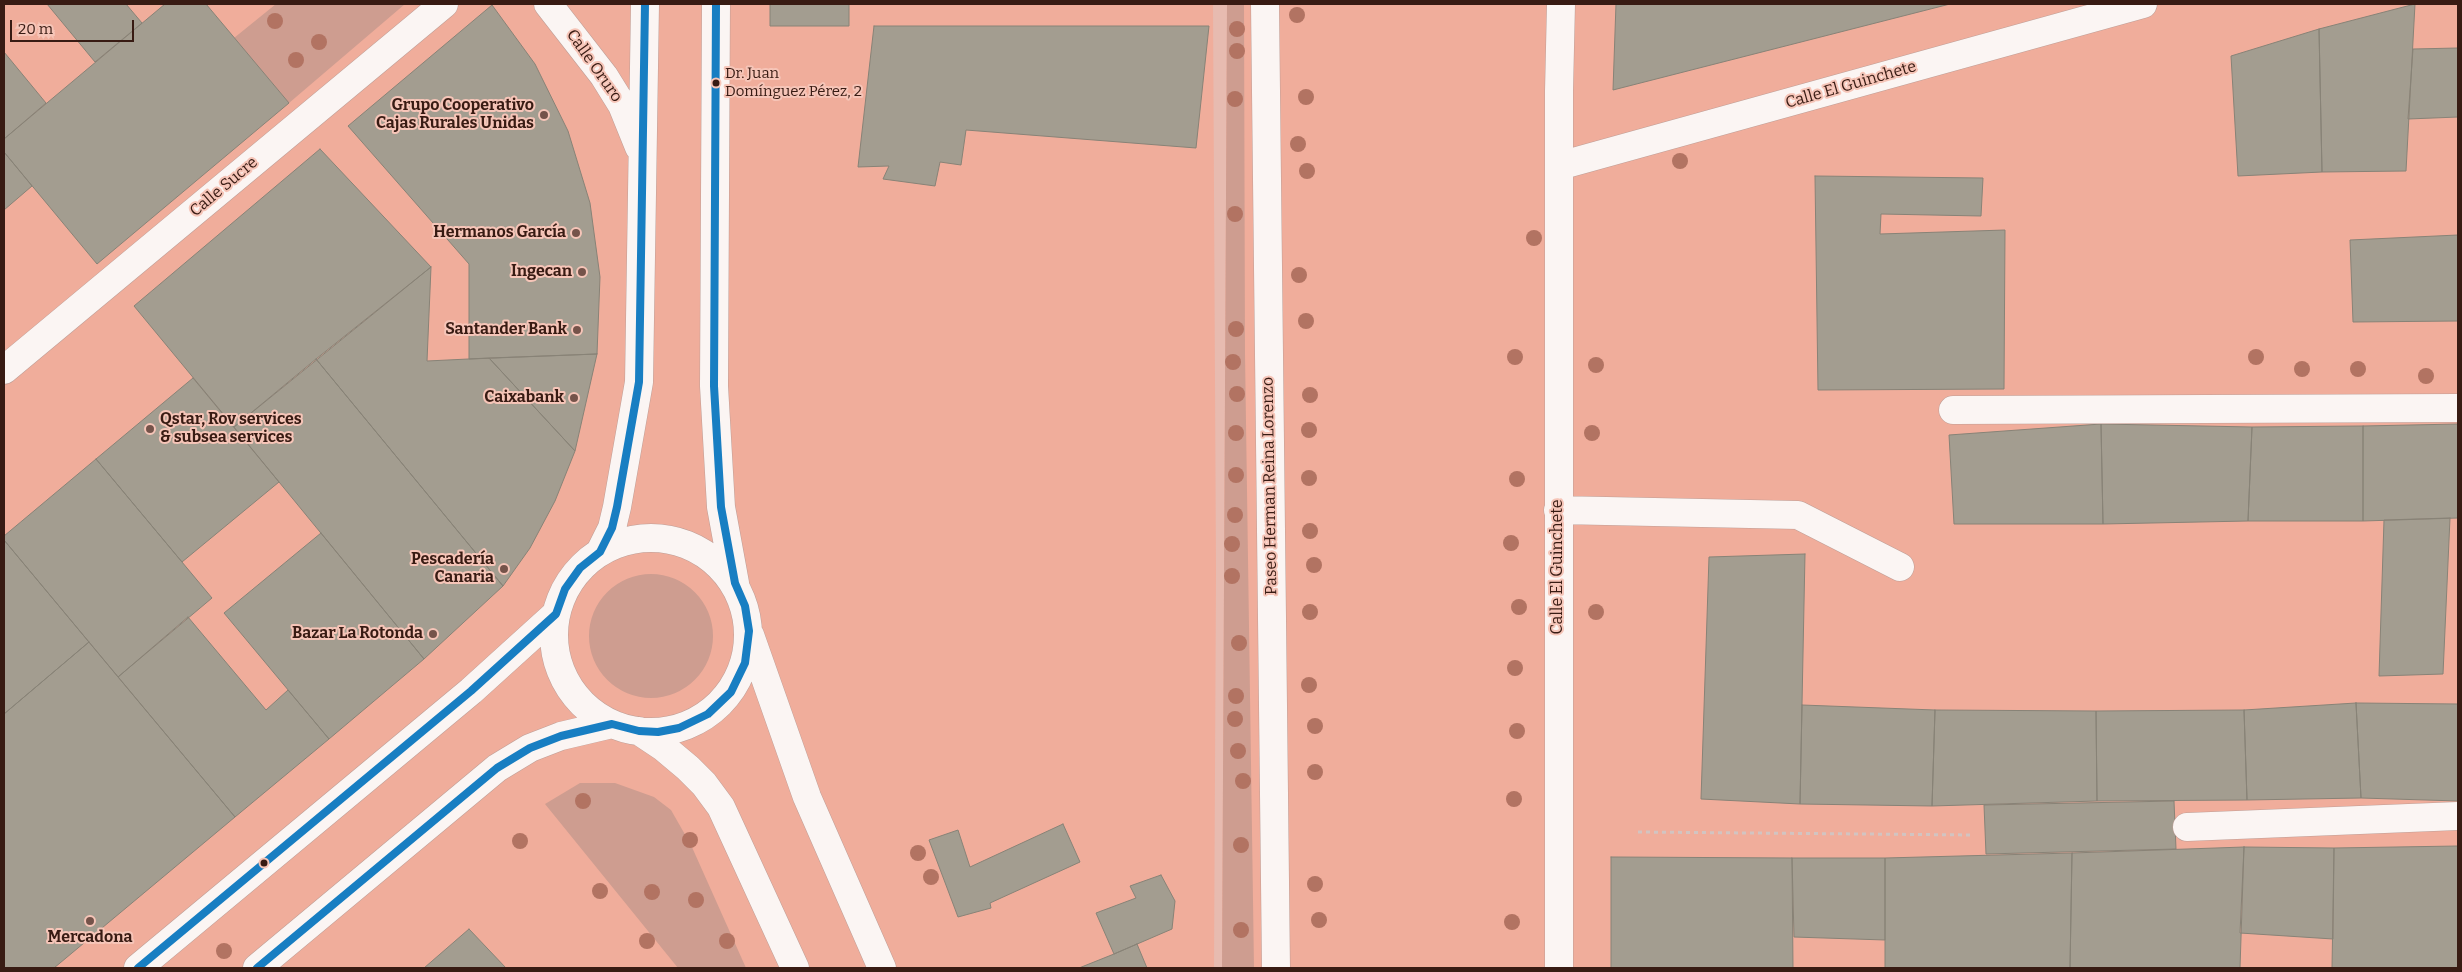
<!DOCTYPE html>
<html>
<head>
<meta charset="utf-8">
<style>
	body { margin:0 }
	#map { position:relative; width:2462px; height:972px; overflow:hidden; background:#e7bbb0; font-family:Bitter,serif }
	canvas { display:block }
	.frame { position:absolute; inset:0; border:5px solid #381b13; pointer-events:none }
	.scale { position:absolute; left:10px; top:20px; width:124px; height:22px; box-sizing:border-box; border:2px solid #381b13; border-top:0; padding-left:6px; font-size:15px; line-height:18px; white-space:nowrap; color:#381b13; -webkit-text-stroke:4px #f6c5b8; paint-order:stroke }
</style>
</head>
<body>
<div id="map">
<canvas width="2462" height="972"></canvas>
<div class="frame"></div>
<div class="scale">20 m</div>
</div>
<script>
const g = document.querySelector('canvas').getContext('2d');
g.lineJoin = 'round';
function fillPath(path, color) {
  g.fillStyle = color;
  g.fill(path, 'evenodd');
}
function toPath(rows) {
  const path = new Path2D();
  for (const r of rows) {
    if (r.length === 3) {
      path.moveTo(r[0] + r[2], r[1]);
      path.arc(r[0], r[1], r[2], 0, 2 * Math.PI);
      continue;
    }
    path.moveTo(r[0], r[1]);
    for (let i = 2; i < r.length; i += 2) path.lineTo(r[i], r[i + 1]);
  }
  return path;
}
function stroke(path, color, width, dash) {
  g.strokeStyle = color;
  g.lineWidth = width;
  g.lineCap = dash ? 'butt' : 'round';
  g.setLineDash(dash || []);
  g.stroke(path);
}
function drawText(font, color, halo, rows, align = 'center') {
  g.font = font + ' Bitter,serif';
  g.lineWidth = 4;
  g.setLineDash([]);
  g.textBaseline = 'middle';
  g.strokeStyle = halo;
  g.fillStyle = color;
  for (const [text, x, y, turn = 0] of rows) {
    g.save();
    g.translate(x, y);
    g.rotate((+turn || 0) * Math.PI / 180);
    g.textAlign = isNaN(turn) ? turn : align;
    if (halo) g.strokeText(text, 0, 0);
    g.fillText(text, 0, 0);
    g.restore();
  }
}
fillPath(toPath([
	[4,4,1213,4,1216,572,1214,968,4,968],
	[1227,4,2458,4,2458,968,1222,968]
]), '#f0ad9b');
fillPath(toPath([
	[276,4,405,4,289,103,234,38],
	[1227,4,1244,4,1245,354,1254,968,1222,968],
	[651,636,62],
	[580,783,615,783,654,797,671,810,691,845,746,968,678,968,545,804]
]), '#ce9d90');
const building = toPath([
	[47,4,126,4,142,23,95,62,47,4],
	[165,4,206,4,289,103,97,264,4,152,4,139,165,4],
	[770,4,849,4,849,26,770,26,770,4],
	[1616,4,1950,4,1613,90,1616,4],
	[2415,4,2406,171,2322,172,2319,29,2415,4],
	[492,5,535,64,568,131,590,203,600,277,597,354,469,359,469,264,348,126,492,5],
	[874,26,1209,26,1196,148,966,130,961,165,940,162,935,186,883,179,889,166,858,167,874,26],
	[2319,29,2322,172,2238,176,2231,56,2319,29],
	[2458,48,2458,117,2408,119,2413,49,2458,48],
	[4,52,46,103,4,139,4,52],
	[320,149,431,267,234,427,134,306,320,149],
	[4,152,32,186,4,210,4,152],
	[1815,176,1983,178,1981,216,1881,214,1880,234,2005,230,2004,389,1818,390,1815,176],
	[2458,235,2458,321,2353,322,2350,240,2458,235],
	[431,267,427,361,489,358,575,451,555,501,530,548,503,586,316,359,431,267],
	[597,354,575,451,489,358,597,354],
	[316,359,503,586,424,659,234,427,316,359],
	[193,378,279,482,182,562,96,459,193,378],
	[2101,424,2103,524,1954,524,1949,435,2101,424],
	[2101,424,2252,427,2248,521,2103,524,2101,424],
	[2458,424,2458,518,2363,521,2363,426,2458,424],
	[2363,426,2363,521,2248,521,2252,427,2363,426],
	[96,459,212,598,118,677,4,540,4,536,96,459],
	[2450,518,2443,674,2379,676,2384,520,2450,518],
	[321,533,424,659,329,739,224,613,321,533],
	[4,540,89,642,4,714,4,540],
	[1805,554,1800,804,1701,799,1709,557,1805,554],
	[188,617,266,710,288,690,329,739,235,817,118,677,188,617],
	[89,642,235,817,54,968,4,968,4,714,89,642],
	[2356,703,2361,798,2247,800,2244,710,2356,703],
	[2356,703,2458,704,2458,801,2361,798,2356,703],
	[1802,705,1935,710,1932,806,1800,804,1802,705],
	[1935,710,2096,711,2097,801,1932,806,1935,710],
	[2244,710,2247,800,2097,801,2096,711,2244,710],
	[2174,801,2176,849,1986,854,1984,805,2174,801],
	[1063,824,1080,862,990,903,991,908,958,917,929,840,958,830,970,867,1063,824],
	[2458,846,2458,968,2332,968,2334,848,2458,846],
	[2244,847,2334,848,2333,939,2240,933,2244,847],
	[2244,847,2240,968,2070,968,2072,853,2244,847],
	[2072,853,2070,968,1885,968,1885,858,2072,853],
	[1611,857,1792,858,1793,968,1611,968,1611,857],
	[1792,858,1885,858,1885,940,1794,937,1792,858],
	[1161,875,1175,901,1172,929,1114,954,1096,913,1136,898,1130,886,1161,875],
	[469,929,506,968,424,968,469,929],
	[1137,944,1147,968,1079,968,1114,954,1137,944]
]);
fillPath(building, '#a39d90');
stroke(building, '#888377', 1);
const minor = toPath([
	[548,4,604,76,622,105,639,147],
	[716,4,714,386,721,507,735,583],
	[1265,4,1276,968],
	[1559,166,2143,4],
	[4,370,444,4],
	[1953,410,2458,408],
	[1558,510,1798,515,1900,567],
	[651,635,97],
	[600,552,612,528,617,507,639,382,645,4],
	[750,635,807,797,882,968],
	[639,731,663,747,688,768,704,784,721,807,795,968],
	[2187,827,2458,816],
	[138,968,471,691,556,614],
	[257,968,497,768,530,748,561,736,612,724],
	[1559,968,1559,91,1561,4]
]);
stroke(minor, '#bf9e96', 29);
stroke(toPath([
	[1638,832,1972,835]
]), '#d2c4c1', 3, [4, 4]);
stroke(minor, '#fbf5f3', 28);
stroke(toPath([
	[138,968,471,691,556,614,565,589,580,568,600,552,612,528,617,507,639,382,645,4],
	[257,968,497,768,530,748,561,736,612,724,639,731,658,732,679,728,708,714,731,692,745,663,749,631,745,606,735,583,721,507,714,386,716,4]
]), '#187ec2', 8);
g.fillStyle = '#b27362';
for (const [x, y] of [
	[1297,15],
	[275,21],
	[1237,29],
	[319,42],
	[1237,51],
	[296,60],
	[1306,97],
	[1235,99],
	[1298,144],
	[1680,161],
	[1307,171],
	[1235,214],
	[1534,238],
	[1299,275],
	[1306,321],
	[1236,329],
	[1515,357],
	[2256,357],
	[1233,362],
	[1596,365],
	[2302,369],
	[2358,369],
	[2426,376],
	[1237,394],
	[1310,395],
	[1309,430],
	[1236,433],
	[1592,433],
	[1236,475],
	[1309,478],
	[1517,479],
	[1235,515],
	[1310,531],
	[1511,543],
	[1232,544],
	[1314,565],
	[1232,576],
	[1519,607],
	[1310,612],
	[1596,612],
	[1239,643],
	[1515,668],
	[1309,685],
	[1236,696],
	[1235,719],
	[1315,726],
	[1517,731],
	[1238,751],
	[1315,772],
	[1243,781],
	[1514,799],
	[583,801],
	[690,840],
	[520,841],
	[1241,845],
	[918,853],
	[931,877],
	[1315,884],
	[600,891],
	[652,892],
	[696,900],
	[1319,920],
	[1512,922],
	[1241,930],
	[647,941],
	[727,941],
	[224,951]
]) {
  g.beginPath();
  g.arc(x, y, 8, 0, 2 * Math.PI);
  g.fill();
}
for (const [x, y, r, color] of [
	[716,83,4.5,"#381b13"],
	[544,115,5,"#75534a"],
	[576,233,5,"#75534a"],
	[582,272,5,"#75534a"],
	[577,330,5,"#75534a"],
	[574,398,5,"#75534a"],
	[150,429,5,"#75534a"],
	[504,569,5,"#75534a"],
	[433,634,5,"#75534a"],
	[264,863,4.5,"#381b13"],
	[90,921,5,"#75534a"]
]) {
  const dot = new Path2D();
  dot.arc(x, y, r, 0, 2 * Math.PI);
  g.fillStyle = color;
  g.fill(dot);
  stroke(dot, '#f6c5b8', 2);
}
drawText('15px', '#381b13', '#f6c5b8', [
	["Dr. Juan",725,74],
	["Domínguez Pérez, 2",725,92]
], 'left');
drawText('16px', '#381b13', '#f6c5b8', [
	["Calle Oruro",594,66,55],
	["Calle El Guinchete",1851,85,-16],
	["Calle Sucre",224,187,-40],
	["Paseo Herman Reina Lorenzo",1270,486,-91],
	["Calle El Guinchete",1558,567,-90]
]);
drawText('bold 16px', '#381b13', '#f6c5b8', [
	["Grupo Cooperativo",534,106],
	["Cajas Rurales Unidas",534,124],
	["Hermanos García",566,233],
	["Ingecan",572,272],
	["Santander Bank",567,330],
	["Caixabank",564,398],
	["Qstar, Rov services",160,420,"left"],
	["& subsea services",160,438,"left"],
	["Pescadería",494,560],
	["Canaria",494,578],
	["Bazar La Rotonda",423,634],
	["Mercadona",90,938,"center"]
], 'right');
</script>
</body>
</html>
